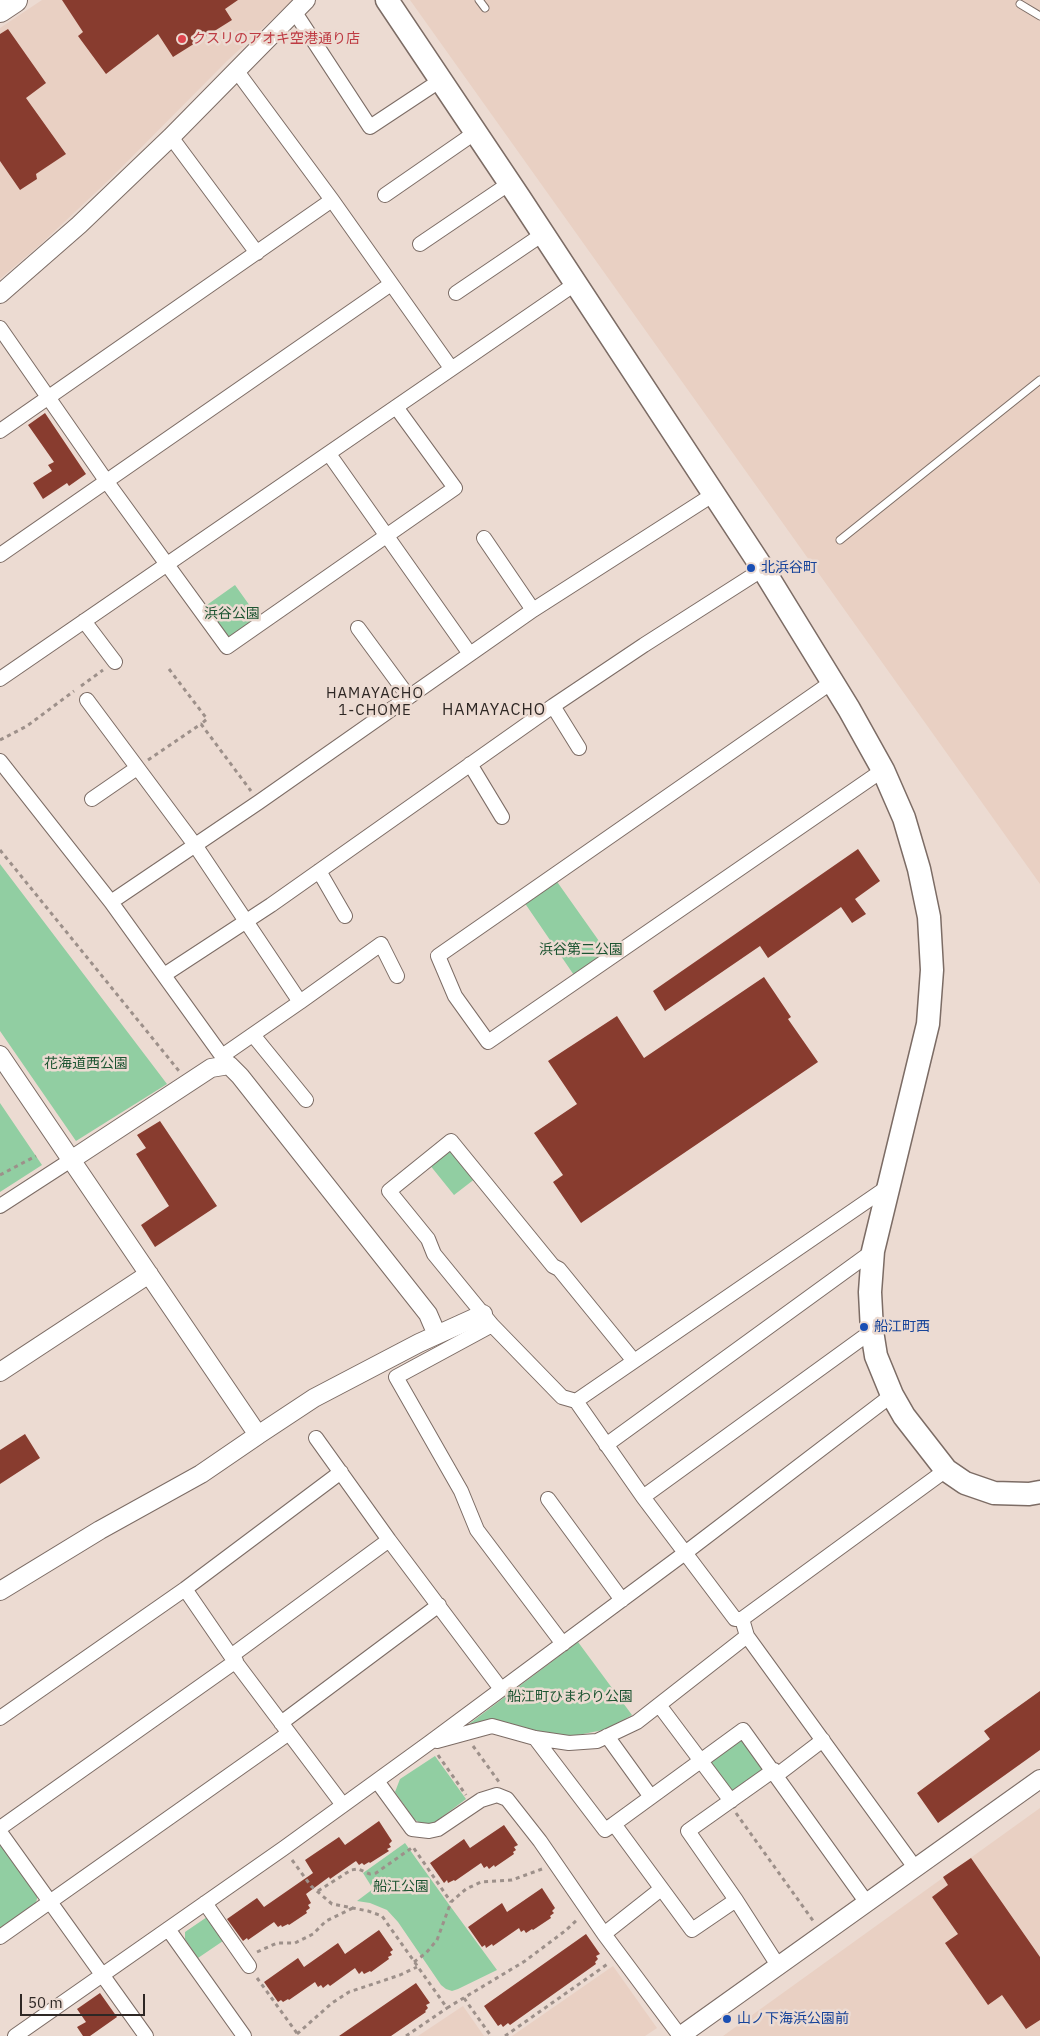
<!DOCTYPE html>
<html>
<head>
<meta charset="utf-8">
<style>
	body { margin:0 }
	#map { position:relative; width:1040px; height:2036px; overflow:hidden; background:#ecdbd2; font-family:"IBM Plex Sans",sans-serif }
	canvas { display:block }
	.scale { position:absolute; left:20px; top:1994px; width:125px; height:22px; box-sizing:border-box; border:2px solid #2e2724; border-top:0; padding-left:6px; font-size:15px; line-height:18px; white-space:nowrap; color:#2e2724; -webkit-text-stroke:4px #ecdbd2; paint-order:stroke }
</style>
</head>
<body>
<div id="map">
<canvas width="1040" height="2036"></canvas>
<div class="scale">50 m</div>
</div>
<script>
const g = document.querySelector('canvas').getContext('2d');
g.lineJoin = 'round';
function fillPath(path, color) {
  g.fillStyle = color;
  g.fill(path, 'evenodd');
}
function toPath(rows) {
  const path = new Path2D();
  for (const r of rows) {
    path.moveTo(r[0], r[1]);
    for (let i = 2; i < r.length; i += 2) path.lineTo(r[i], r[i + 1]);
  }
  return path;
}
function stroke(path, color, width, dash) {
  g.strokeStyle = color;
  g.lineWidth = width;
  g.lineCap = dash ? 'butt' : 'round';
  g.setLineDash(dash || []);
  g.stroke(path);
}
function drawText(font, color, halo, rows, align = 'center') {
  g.font = font + ' "IBM Plex Sans","Noto Sans JP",sans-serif';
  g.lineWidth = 5;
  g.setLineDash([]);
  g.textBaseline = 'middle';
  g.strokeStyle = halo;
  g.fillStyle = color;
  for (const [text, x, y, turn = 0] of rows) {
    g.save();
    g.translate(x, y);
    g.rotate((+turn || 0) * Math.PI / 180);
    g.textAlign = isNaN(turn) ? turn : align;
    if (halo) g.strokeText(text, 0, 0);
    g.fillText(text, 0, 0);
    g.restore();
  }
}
fillPath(toPath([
	[42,0,293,0,227,61,109,180,41,244,0,279,0,28],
	[410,0,1040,0,1040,884],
	[1040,1808,1040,2036,723,2036],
	[613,1966,657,2028,645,2036,512,2036],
	[463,2006,484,2036,418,2036]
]), '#e9d0c3');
fillPath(toPath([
	[235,585,260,620,229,642,204,607],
	[0,864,167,1084,76,1141,0,1031],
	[553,876,611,958,578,981,522,899],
	[0,1103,42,1165,0,1192],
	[450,1147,476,1178,454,1195,429,1164],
	[578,1642,632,1715,608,1729,573,1736,553,1735,492,1720,465,1727],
	[743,1730,774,1770,731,1801,700,1761],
	[435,1756,466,1799,434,1823,423,1825,414,1819,395,1792,400,1779],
	[0,1843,38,1894,36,1903,0,1929],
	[405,1843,445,1899,497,1970,458,1989,452,1991,446,1989,441,1985,398,1922,387,1910,370,1903,357,1901,373,1889,363,1873],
	[207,1917,223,1941,198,1958,185,1939,185,1932]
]), '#91cea2');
fillPath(toPath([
	[62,0,238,0,225,9,232,20,173,57,158,34,106,74,78,36,83,32],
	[8,29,46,83,26,98,66,154,36,174,37,179,20,190,0,161,0,34],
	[45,413,86,474,69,486,67,483,43,499,33,483,52,471,48,465,54,462,28,425],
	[858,849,880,881,855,899,866,914,852,923,841,907,768,958,760,946,665,1011,653,991],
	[764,977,791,1017,788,1019,818,1062,581,1223,553,1182,563,1175,534,1133,577,1104,548,1061,617,1016,644,1058],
	[160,1121,217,1206,155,1247,141,1225,169,1206,136,1154,146,1148,137,1135],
	[25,1434,40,1458,0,1484,0,1450],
	[1040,1691,1040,1750,938,1823,917,1793,990,1739,984,1731],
	[379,1821,392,1841,389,1844,391,1847,387,1849,389,1851,370,1863,369,1862,364,1865,362,1863,359,1865,356,1861,330,1879,329,1877,306,1894,311,1903,308,1905,310,1908,306,1911,307,1913,289,1925,288,1924,282,1927,281,1925,278,1927,274,1922,248,1940,247,1938,243,1941,227,1919,257,1898,264,1907,313,1873,305,1860,339,1837,345,1845],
	[504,1825,518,1845,514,1847,516,1850,513,1852,514,1854,495,1867,494,1865,489,1869,487,1866,484,1868,481,1863,455,1881,454,1880,448,1883,447,1880,444,1883,430,1863,464,1839,470,1848],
	[971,1858,1040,1957,1040,2020,1026,2029,1002,1995,988,2005,945,1943,958,1934,932,1897,948,1885,943,1877],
	[542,1888,555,1908,552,1911,554,1913,550,1916,551,1918,533,1930,532,1929,526,1933,524,1930,521,1932,519,1928,493,1946,492,1944,486,1948,485,1945,482,1947,468,1927,502,1903,507,1912],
	[379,1930,393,1950,390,1952,392,1955,388,1957,389,1959,371,1972,370,1971,364,1974,362,1971,359,1974,355,1968,330,1986,328,1984,323,1988,321,1985,318,1987,315,1982,289,2000,288,1999,283,2002,281,2000,278,2002,264,1982,298,1958,304,1967,338,1943,345,1954],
	[586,1934,600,1954,596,1956,598,1959,595,1962,596,1964,510,2025,508,2023,503,2027,501,2024,498,2026,484,2006],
	[416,1983,430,2003,426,2005,428,2008,425,2011,426,2012,391,2036,339,2036],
	[100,1993,117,2017,90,2036,83,2036,77,2027,86,2022,77,2009]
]), '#883c2f');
const service = toPath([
	[479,0,485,8],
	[1020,4,1040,16],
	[840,540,1040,380]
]);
const minor = toPath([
	[294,11,370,127,441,80],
	[236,70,332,200,451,368],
	[171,137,257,253],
	[385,195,476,132],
	[420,244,510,183],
	[456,293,543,234],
	[0,328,107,482,227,647,455,488,396,407],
	[0,431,332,200],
	[329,454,470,654],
	[484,538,533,610],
	[0,555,391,284],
	[84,621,115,662],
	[358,628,408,696],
	[0,679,575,284],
	[832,682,438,956,455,996,488,1042,883,770],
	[87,700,195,845,300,1002,222,1056],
	[553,706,579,748],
	[0,761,111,902,227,1063],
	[470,764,502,817],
	[92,799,137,768],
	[319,871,345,916],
	[111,902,259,802,533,610,714,494],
	[164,975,271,905,553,706,644,645,763,569],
	[300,1002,381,944,397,976],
	[253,1035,306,1100],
	[0,1206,71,1160],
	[492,1325,396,1377,461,1491,477,1530,563,1644],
	[634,1361,559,1269,553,1266,451,1141,389,1191,428,1239,434,1254,492,1325,562,1397,576,1401,643,1497,735,1619,742,1619,747,1636,916,1869],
	[576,1401,889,1186],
	[316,1438,389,1540,501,1689],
	[606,1445,873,1251],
	[643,1497,872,1331],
	[548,1499,622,1600],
	[185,1589,231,1656,343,1805],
	[742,1619,946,1470],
	[231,1656,389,1540],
	[659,1705,731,1801],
	[0,1718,185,1589,341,1472],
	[281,1723,439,1605],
	[607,1736,651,1797],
	[535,1738,605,1830,614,1824,692,1930,736,1900],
	[437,1741,492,1726,535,1738,569,1743,597,1741,637,1722,747,1636],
	[774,1770,688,1831,736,1900,779,1967],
	[777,1775,823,1740],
	[377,1781,412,1829,429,1831,438,1829,481,1800,497,1795,507,1799,540,1841,604,1934,680,2036],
	[614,1824,743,1730,867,1903],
	[0,1828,236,1661],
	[0,1832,146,2036],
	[205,1903,249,1966],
	[168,1929,244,2036],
	[604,1934,661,1889],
	[0,1937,289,1733],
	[15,2036,284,1848,429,1743,685,1553,892,1395]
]);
const tertiary = toPath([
	[0,294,79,225,171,137,306,0],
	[0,1055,258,1435,314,1398,419,1343,483,1314],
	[71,1160,211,1068,229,1065,240,1076,428,1314,437,1335],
	[0,1372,149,1274],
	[0,1591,100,1530,201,1474,258,1435],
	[680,2036,1040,1779]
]);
const primary = toPath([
	[387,0,519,197,763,569,849,709,883,770,904,818,919,869,929,917,932,970,928,1024,873,1251,870,1292,872,1331,876,1356,892,1395,904,1416,946,1470,965,1483,994,1493,1029,1494,1040,1492]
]);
const trunk = toPath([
	[0,10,15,0]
]);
stroke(service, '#7c6c65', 9);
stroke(minor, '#7c6c65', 16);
stroke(tertiary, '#7c6c65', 20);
stroke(primary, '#7c6c65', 25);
stroke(trunk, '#7c6c65', 26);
stroke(toPath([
	[169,669,207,719,201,724],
	[81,686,103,670],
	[0,740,27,726,74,691],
	[148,760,201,724,251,791],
	[0,850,179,1071],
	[0,1175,36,1156],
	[473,1746,499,1782],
	[438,1755,466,1795],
	[736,1813,814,1922],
	[292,1860,311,1886,332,1904,368,1911,382,1916,447,2008,525,1961,565,1931,578,1919],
	[318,1891,351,1870,358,1869,370,1874,376,1873,413,1847,451,1902],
	[257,1952,277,1943,295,1943,313,1934,326,1921,353,1908],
	[414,1962,426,1953,437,1940,451,1902,466,1889,481,1882,512,1880,542,1869],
	[257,1978,299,2036],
	[464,1998,491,2036],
	[297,2034,332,2003,349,1992,400,1975,417,1967],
	[406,2036,447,2008],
	[505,2036,609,1963]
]), '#9d908a', 3, [4, 4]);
stroke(service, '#fff', 7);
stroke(minor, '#fff', 14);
stroke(tertiary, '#fff', 18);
stroke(primary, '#fff', 22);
stroke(trunk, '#fff', 24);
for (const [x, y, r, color] of [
	[182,39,5,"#e0444e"],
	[751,568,5,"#1a4fb4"],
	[864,1327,5,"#1a4fb4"],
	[727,2019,5,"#1a4fb4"]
]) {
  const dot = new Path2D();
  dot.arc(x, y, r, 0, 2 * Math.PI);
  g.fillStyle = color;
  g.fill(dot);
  stroke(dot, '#ecdbd2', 2);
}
drawText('14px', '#be3a42', '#ecdbd2', [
	["クスリのアオキ空港通り店",192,39]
], 'left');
drawText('14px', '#164399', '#ecdbd2', [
	["北浜谷町",761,568],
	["船江町西",874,1327],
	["山ノ下海浜公園前",737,2019]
], 'left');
drawText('14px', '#1d5532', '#ecdbd2', [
	["浜谷公園",232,614],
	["浜谷第二公園",581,950],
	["花海道西公園",86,1064],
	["船江町ひまわり公園",570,1697],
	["船江公園",401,1887]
]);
g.letterSpacing = '1px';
drawText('15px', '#2e2724', '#ecdbd2', [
	["HAMAYACHO",375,694],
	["1-CHOME",375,711]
]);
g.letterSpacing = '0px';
g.letterSpacing = '1px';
drawText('16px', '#2e2724', '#ecdbd2', [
	["HAMAYACHO",494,710]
]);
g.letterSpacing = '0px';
</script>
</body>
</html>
